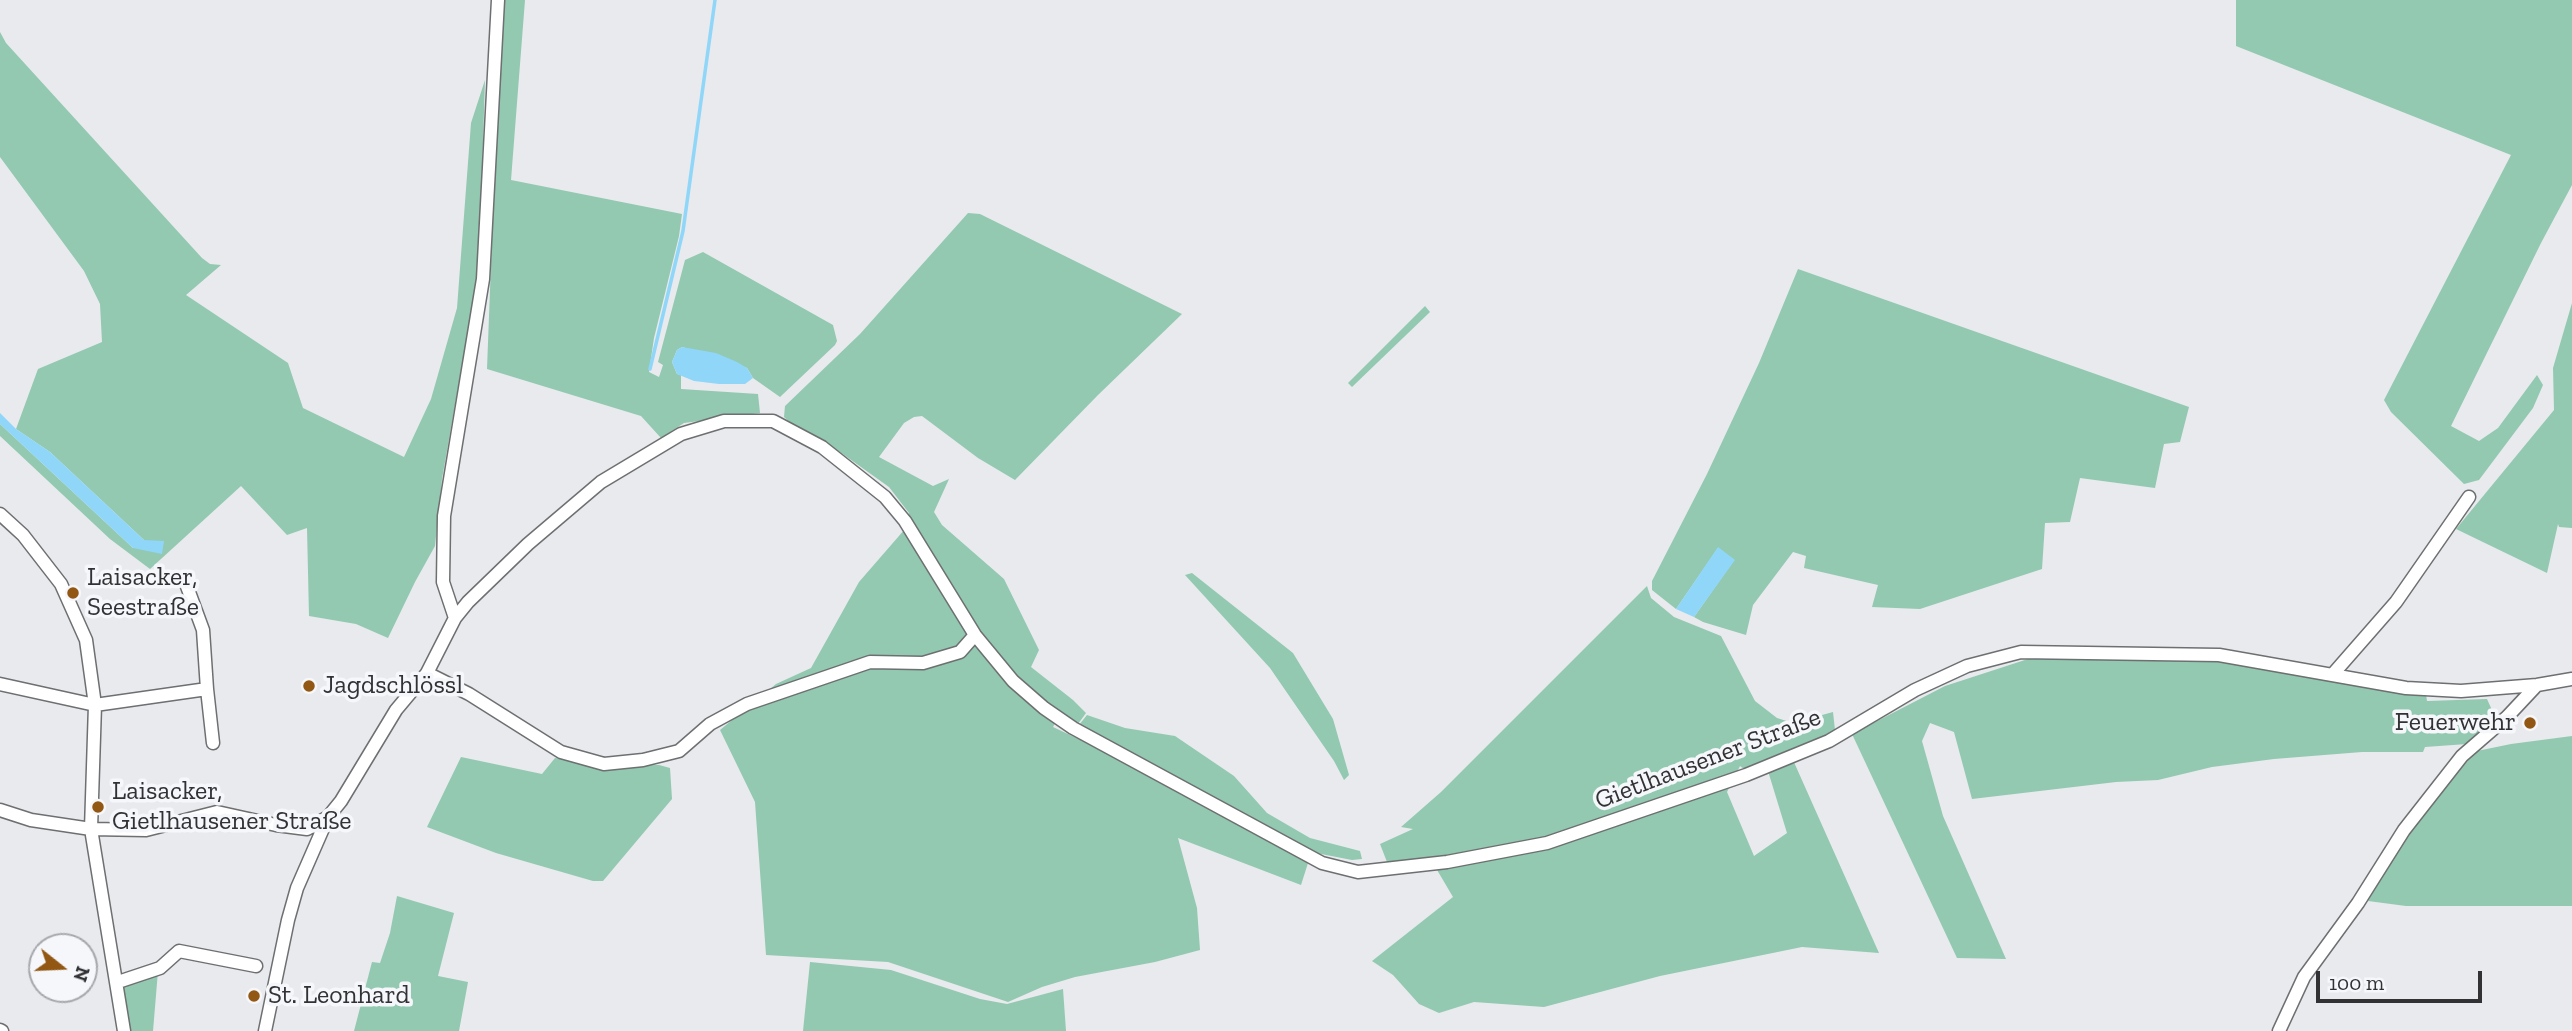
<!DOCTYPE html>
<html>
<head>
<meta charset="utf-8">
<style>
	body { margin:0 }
	#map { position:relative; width:2572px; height:1031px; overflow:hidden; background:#e8eaed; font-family:"Zilla Slab",serif }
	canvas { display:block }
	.north { position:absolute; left:28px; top:933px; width:70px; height:70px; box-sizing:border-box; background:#f5f7fb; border:2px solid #a7a8ab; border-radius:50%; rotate:108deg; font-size:19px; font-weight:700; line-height:28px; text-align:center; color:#323234 }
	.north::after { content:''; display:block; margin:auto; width:24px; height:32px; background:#915713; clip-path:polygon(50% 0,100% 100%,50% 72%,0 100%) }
	.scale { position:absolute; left:2316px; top:971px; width:166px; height:32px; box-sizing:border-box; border:4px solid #323234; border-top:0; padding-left:9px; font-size:21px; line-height:24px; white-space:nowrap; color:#323234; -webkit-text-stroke:5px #f5f7fb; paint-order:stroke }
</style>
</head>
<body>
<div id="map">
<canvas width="2572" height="1031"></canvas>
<div class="north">N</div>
<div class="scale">100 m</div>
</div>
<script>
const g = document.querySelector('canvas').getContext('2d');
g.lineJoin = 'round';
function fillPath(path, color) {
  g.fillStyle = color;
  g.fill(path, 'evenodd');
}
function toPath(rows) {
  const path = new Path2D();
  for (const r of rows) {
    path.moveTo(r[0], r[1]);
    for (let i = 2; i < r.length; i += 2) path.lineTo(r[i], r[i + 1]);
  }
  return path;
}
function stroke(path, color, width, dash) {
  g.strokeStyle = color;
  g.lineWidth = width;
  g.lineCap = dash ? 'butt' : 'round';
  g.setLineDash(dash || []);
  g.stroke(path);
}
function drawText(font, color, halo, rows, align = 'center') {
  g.font = font + ' "Zilla Slab",serif';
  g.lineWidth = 7;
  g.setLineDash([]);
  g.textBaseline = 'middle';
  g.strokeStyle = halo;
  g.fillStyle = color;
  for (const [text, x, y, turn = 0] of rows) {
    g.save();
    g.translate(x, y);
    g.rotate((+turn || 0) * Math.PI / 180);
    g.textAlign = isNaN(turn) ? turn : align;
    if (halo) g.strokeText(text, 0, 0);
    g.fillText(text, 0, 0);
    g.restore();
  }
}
fillPath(toPath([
	[501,0,525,0,511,180,682,214,679,236,654,338,649,372,659,377,663,365,658,362,685,260,703,252,833,325,837,341,835,345,780,397,753,378,747,368,682,347,677,350,672,362,677,374,681,375,681,389,758,394,760,413,684,423,661,438,641,416,487,369],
	[2236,0,2572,0,2572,185,2541,243,2451,426,2479,441,2498,428,2537,375,2543,385,2533,408,2479,480,2464,484,2391,412,2384,400,2511,155,2236,46],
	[0,32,6,43,202,258,210,264,221,265,186,295,288,363,303,408,404,457,431,399,457,308,471,123,485,80,479,267,442,479,435,546,415,582,388,638,356,624,309,616,307,528,287,535,241,486,150,569,110,539,0,436,0,424,133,548,144,540,50,452,16,429,38,369,102,342,100,304,84,271,0,157],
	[968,213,980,214,1182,314,1098,395,1015,480,978,458,922,416,914,417,904,423,879,457,933,486,949,479,934,512,942,525,1004,579,1039,650,1031,667,1073,700,1086,713,1078,724,1060,714,1053,727,1100,749,1079,725,1087,715,1125,728,1175,736,1234,776,1267,813,1310,838,1360,851,1362,859,1352,860,1316,853,1308,863,1301,885,1178,838,1197,908,1200,950,1155,962,1075,977,1042,987,1008,1002,888,962,766,955,755,802,720,730,776,684,811,668,859,582,905,529,909,513,889,487,840,452,795,427,784,417,785,406,860,334],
	[1798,269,2189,407,2180,442,2164,444,2155,488,2080,478,2070,522,2045,523,2042,569,1920,609,1872,607,1878,585,1804,568,1806,556,1793,552,1753,605,1746,635,1703,622,1694,617,1734,560,1718,548,1676,609,1652,590,1652,581,1707,474,1759,363],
	[2572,303,2572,528,2559,527,2558,524,2547,573,2456,529,2554,410,2553,368],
	[1425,306,1430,312,1352,387,1348,383],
	[1192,573,1293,653,1333,719,1349,775,1344,780,1334,761,1270,668,1185,575],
	[1647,586,1651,598,1674,617,1721,636,1755,701,1777,718,1793,723,1833,712,1835,730,1788,753,1744,769,1740,766,1727,792,1754,856,1787,833,1768,771,1793,760,1879,953,1802,947,1660,976,1544,1007,1474,1002,1439,1013,1419,1004,1393,975,1372,961,1453,897,1430,858,1387,862,1380,844,1413,829,1401,827,1441,792],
	[2099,658,2212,661,2426,694,2427,701,2487,699,2496,719,2467,744,2425,747,2423,752,2362,752,2274,759,2212,767,2158,780,2116,782,1972,799,1954,732,1930,723,1922,741,1943,816,2006,959,1957,958,1852,734,1945,686,2028,659],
	[2572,736,2572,906,2406,906,2368,901,2392,857,2430,801,2477,751,2511,744],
	[461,757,542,774,555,758,606,766,659,765,670,768,672,799,603,881,593,881,496,853,427,827],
	[397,896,454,913,438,976,468,982,459,1031,354,1031,372,962,380,963,390,933],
	[810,962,891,970,980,999,1007,1004,1063,989,1066,1031,803,1031],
	[158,971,153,1031,128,1031,121,984]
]), '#92c9b0');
fillPath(toPath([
	[682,347,716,353,737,362,747,368,753,378,745,384,719,384,694,381,677,374,672,362,677,350],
	[0,413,16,429,50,452,144,540,164,541,162,554,133,548,0,424],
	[1718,547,1735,560,1694,617,1676,609]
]), '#90d6f9');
stroke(toPath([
	[650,369,683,231,715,0]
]), '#90d6f9', 3.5);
const minor = toPath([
	[0,514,23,535,61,584,86,640,95,705,91,829,124,1031],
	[185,581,203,630,207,689],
	[455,618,443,582,444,516,483,279,498,0],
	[427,673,469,694,561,752,604,764,643,760,679,751,710,724,747,704,870,662,923,663,960,652,975,635],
	[2333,674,2396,602,2469,497],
	[0,684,95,705,207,689,213,743],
	[0,810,31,820,91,829,146,830,217,812,276,825,307,829,328,817,341,801,396,710,427,673,455,618,468,602,528,544,601,482,681,434,724,421,773,421,822,447,885,497,905,521,975,635,1013,681,1044,708,1073,728,1322,863,1358,872,1447,862,1547,843,1746,775,1829,741,1915,690,1967,666,2021,652,2219,655,2406,688,2461,691,2537,685,2572,679],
	[118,982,160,968,179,951,256,966],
	[0,1030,2,1031],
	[265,1031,288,920,297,888,328,817],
	[2279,1031,2304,977,2358,903,2404,830,2462,756,2507,717,2537,685]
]);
stroke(minor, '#6d6f71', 15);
stroke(minor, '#fff', 12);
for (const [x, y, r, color] of [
	[73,593,7,"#915713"],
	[309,686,7,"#915713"],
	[2530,723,7,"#915713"],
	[98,807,7,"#915713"],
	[254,996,7,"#915713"]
]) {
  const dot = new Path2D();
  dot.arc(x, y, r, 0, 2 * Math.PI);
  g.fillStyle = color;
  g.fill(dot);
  stroke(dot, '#f5f7fb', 2.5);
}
drawText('26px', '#323234', '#f5f7fb', [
	["Laisacker,",87,578],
	["Seestraße",87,608],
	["Jagdschlössl",323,686],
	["Feuerwehr",2516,723,"right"],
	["Laisacker,",112,792],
	["Gietlhausener Straße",112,822],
	["St. Leonhard",268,996]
], 'left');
drawText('26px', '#323234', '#f5f7fb', [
	["Gietlhausener Straße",1708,759,-21]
]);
</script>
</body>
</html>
